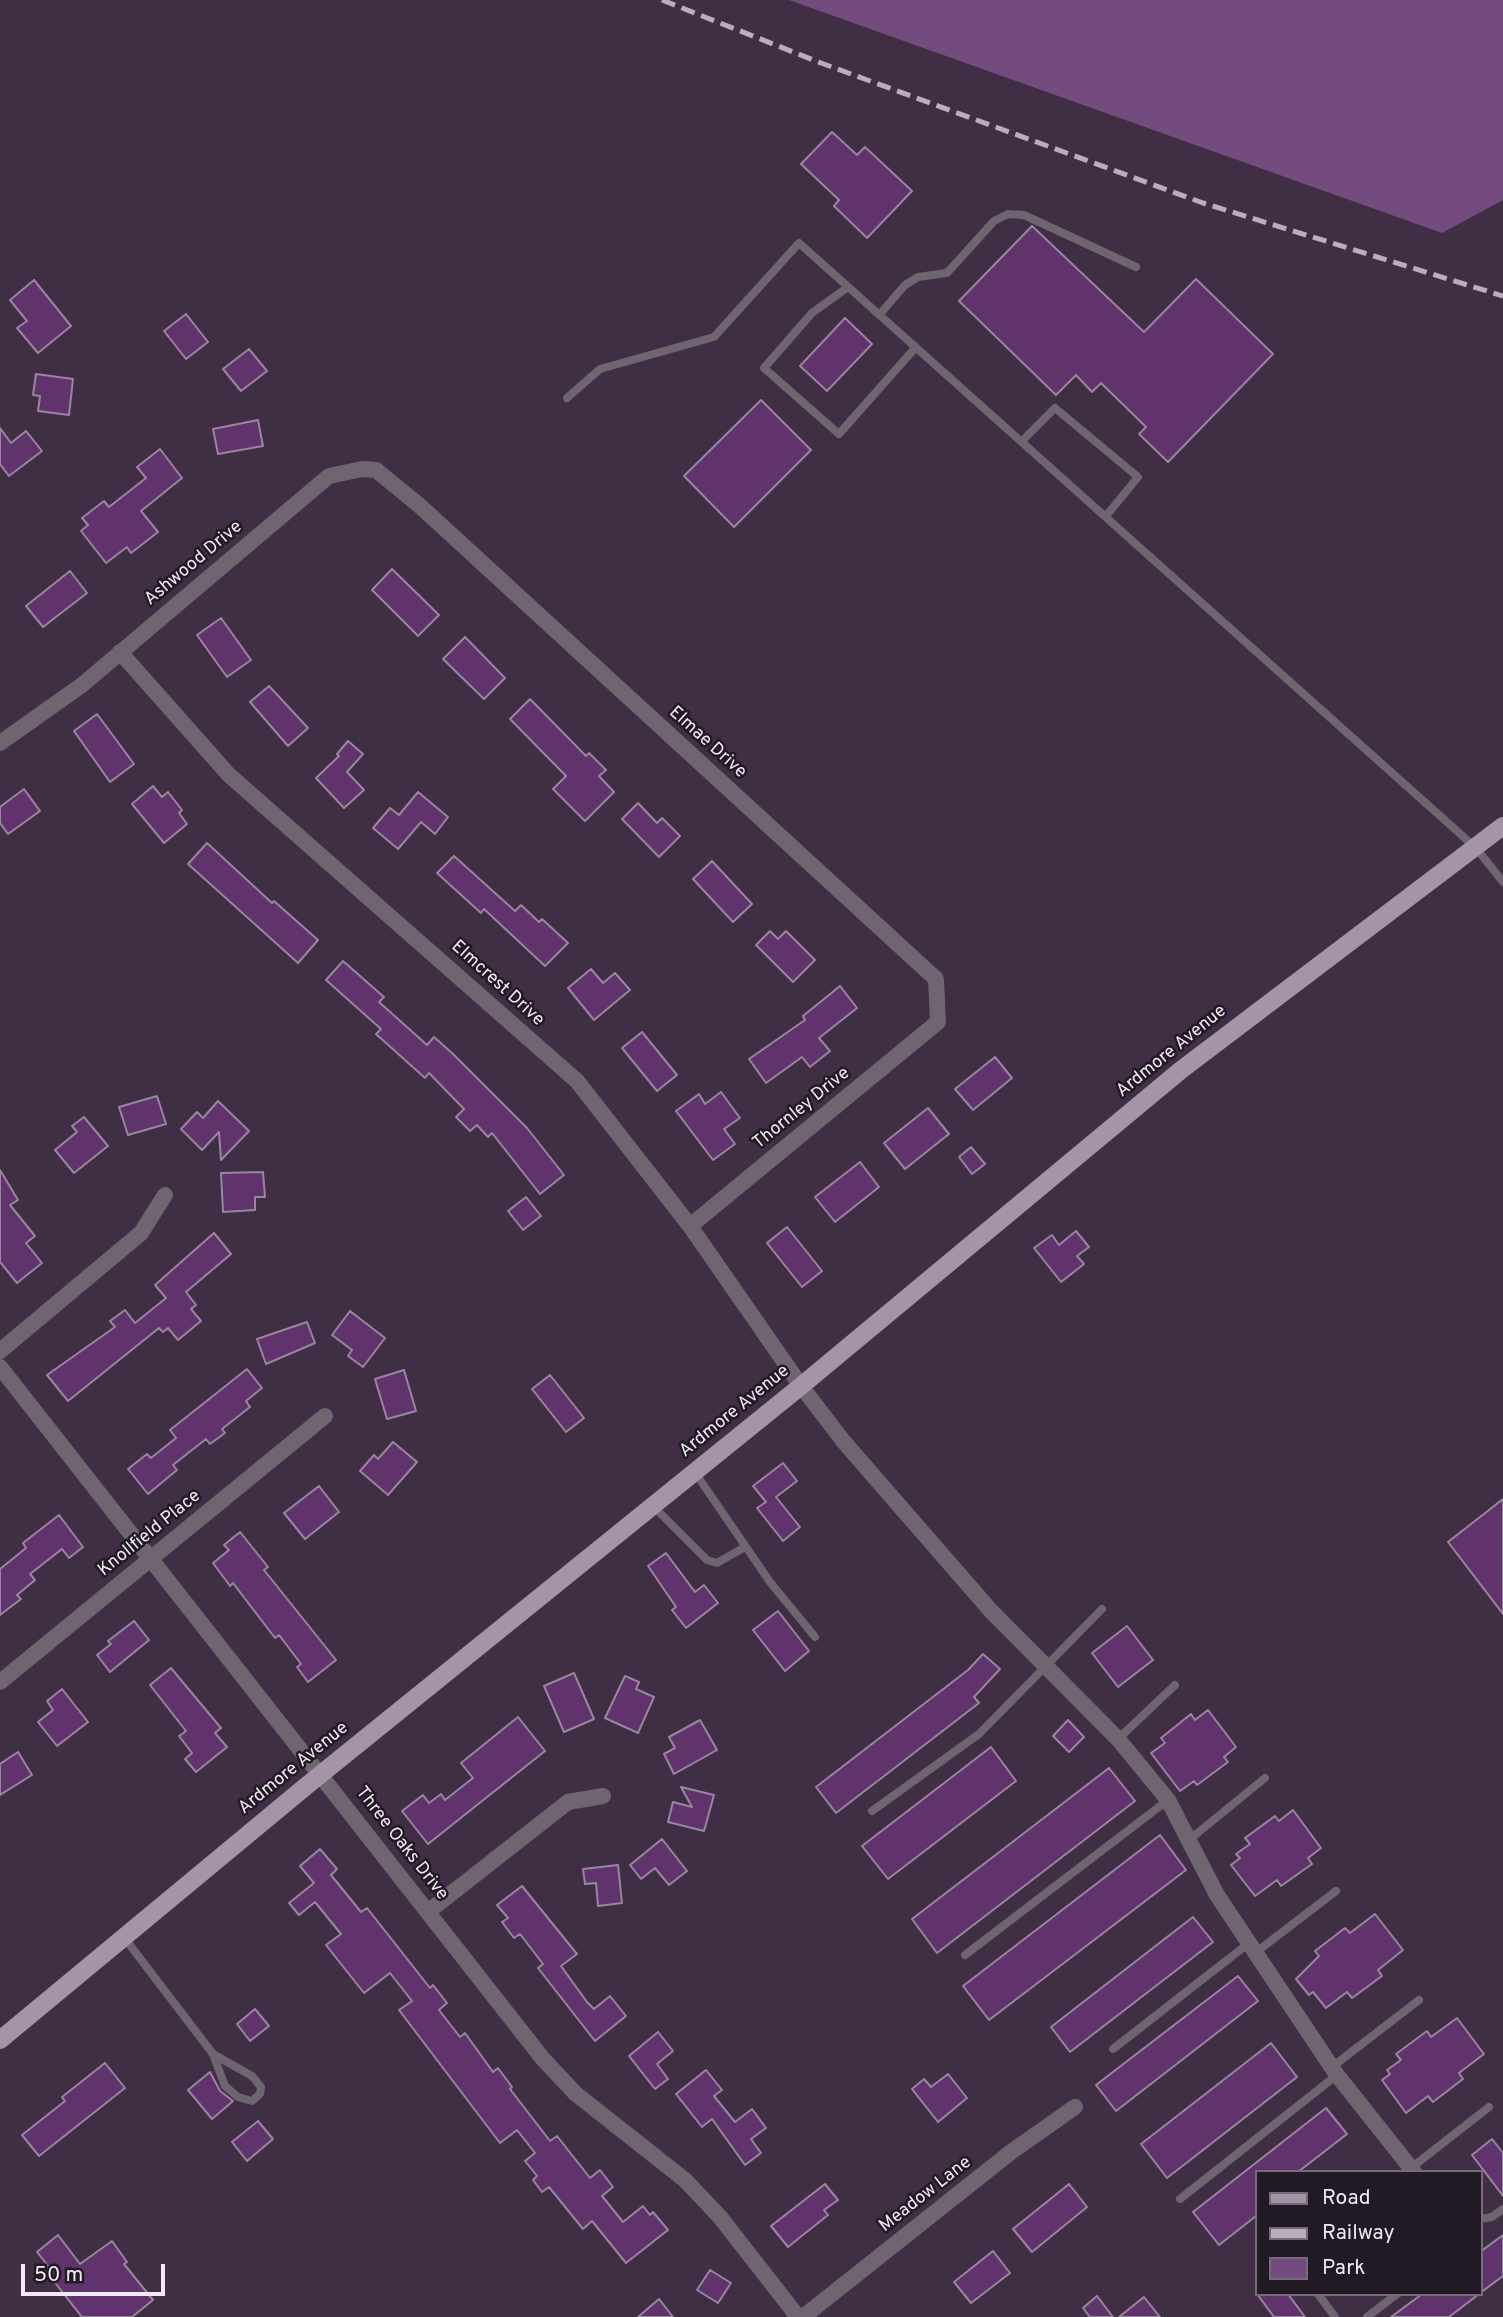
<!DOCTYPE html>
<html>
<head>
<meta charset="utf-8">
<style>
	body { margin:0 }
	#map { position:relative; width:1503px; height:2317px; overflow:hidden; background:#3f2e44; font-family:Overpass,sans-serif }
	canvas { display:block }
	.legend { position:absolute; left:1255px; top:2170px; width:228px; height:126px; box-sizing:border-box; background:#211923; border:2px solid #756c77; margin:0; padding:9px 12px; list-style:none; font-size:21px; color:#f3e8f6 }
	.legend li { display:flex; align-items:center; gap:14px; height:35px }
	.legend b { width:35px; border:2px solid #756c77 }
	.scale { position:absolute; left:21px; top:2264px; width:144px; height:32px; box-sizing:border-box; border:4px solid #f3e8f6; border-top:0; padding-left:9px; font-size:21px; line-height:24px; white-space:nowrap; color:#f3e8f6; -webkit-text-stroke:5px #211923; paint-order:stroke }
</style>
</head>
<body>
<div id="map">
<canvas width="1503" height="2317"></canvas>
<ul class="legend">
<li><b style="height:9px;background:#a593aa"></b>Road</li>
<li><b style="height:9px;background:#baadbd"></b>Railway</li>
<li><b style="height:19px;background:#744b7f"></b>Park</li>
</ul>
<div class="scale">50 m</div>
</div>
<script>
const g = document.querySelector('canvas').getContext('2d');
g.lineJoin = 'round';
function fillPath(path, color) {
  g.fillStyle = color;
  g.fill(path, 'evenodd');
}
function toPath(rows) {
  const path = new Path2D();
  for (const r of rows) {
    path.moveTo(r[0], r[1]);
    for (let i = 2; i < r.length; i += 2) path.lineTo(r[i], r[i + 1]);
  }
  return path;
}
function stroke(path, color, width, dash) {
  g.strokeStyle = color;
  g.lineWidth = width;
  g.lineCap = dash ? 'butt' : 'round';
  g.setLineDash(dash || []);
  g.stroke(path);
}
function drawText(font, color, halo, rows, align = 'center') {
  g.font = font + ' Overpass,sans-serif';
  g.lineWidth = 5;
  g.setLineDash([]);
  g.textBaseline = 'middle';
  g.strokeStyle = halo;
  g.fillStyle = color;
  for (const [text, x, y, turn = 0] of rows) {
    g.save();
    g.translate(x, y);
    g.rotate((+turn || 0) * Math.PI / 180);
    g.textAlign = isNaN(turn) ? turn : align;
    if (halo) g.strokeText(text, 0, 0);
    g.fillText(text, 0, 0);
    g.restore();
  }
}
fillPath(toPath([
	[789,0,1503,0,1503,200,1442,233]
]), '#744b7f');
const building = toPath([
	[832,132,857,155,865,147,912,191,867,238,834,206,839,200,801,164,832,132],
	[1032,226,1144,332,1196,279,1273,354,1168,462,1139,434,1146,427,1101,383,1092,392,1076,375,1056,395,959,301,1032,226],
	[34,280,71,326,38,353,17,328,27,321,10,300,34,280],
	[186,314,208,342,186,359,164,331,186,314],
	[845,318,872,344,827,391,800,366,845,318],
	[249,349,267,371,241,391,223,369,249,349],
	[36,374,73,379,69,415,38,411,40,396,33,395,36,374],
	[761,400,811,450,734,527,684,476,761,400],
	[258,420,263,446,218,454,213,429,258,420],
	[0,428,11,443,26,431,42,451,9,476,0,464,0,428],
	[160,449,182,478,141,511,158,532,131,553,127,547,106,563,81,531,88,525,82,518,104,501,109,507,146,478,137,467,160,449],
	[392,569,439,615,418,636,372,590,392,569],
	[70,571,87,593,43,627,26,606,70,571],
	[221,618,251,660,227,677,197,635,221,618],
	[465,637,505,678,484,699,443,659,465,637],
	[269,686,308,728,288,746,250,702,269,686],
	[530,699,586,756,589,753,606,770,599,776,614,792,585,821,553,789,566,776,510,719,530,699],
	[97,714,134,764,110,782,74,731,97,714],
	[348,741,363,754,347,772,364,790,344,808,316,778,339,756,337,754,348,741],
	[153,786,162,797,168,792,182,810,179,813,187,824,164,843,132,804,153,786],
	[24,789,40,811,8,834,0,823,0,807,24,789],
	[418,792,448,817,435,834,421,822,398,849,373,828,390,808,399,815,418,792],
	[638,803,657,823,662,818,680,836,659,857,622,819,638,803],
	[207,843,272,903,274,901,318,940,298,963,188,864,207,843],
	[454,856,515,911,521,905,539,922,542,919,568,943,545,966,484,909,481,913,437,873,454,856],
	[712,861,752,904,733,922,693,879,712,861],
	[770,931,778,939,786,931,815,960,793,982,756,945,770,931],
	[343,961,384,997,379,1002,427,1045,434,1037,452,1053,527,1128,564,1175,540,1194,492,1133,488,1137,477,1125,470,1131,456,1117,464,1109,429,1073,425,1078,376,1034,381,1029,326,980,343,961],
	[591,969,603,983,615,973,630,990,594,1020,568,988,591,969],
	[840,986,857,1008,819,1038,830,1051,810,1067,802,1057,766,1083,749,1059,805,1020,803,1016,840,986],
	[642,1032,677,1075,657,1091,622,1048,642,1032],
	[995,1057,1012,1078,973,1110,955,1089,995,1057],
	[721,1092,740,1118,724,1129,735,1144,713,1160,676,1111,699,1094,705,1104,721,1092],
	[157,1096,166,1124,128,1135,119,1107,157,1096],
	[218,1101,249,1131,221,1160,219,1132,202,1150,181,1129,197,1112,203,1118,218,1101],
	[928,1108,949,1134,905,1169,884,1143,928,1108],
	[84,1117,108,1146,74,1173,55,1150,77,1132,72,1126,84,1117],
	[971,1147,985,1164,972,1174,959,1157,971,1147],
	[860,1162,879,1187,835,1222,815,1197,860,1162],
	[0,1170,18,1200,10,1205,35,1236,26,1243,42,1263,17,1283,0,1262,0,1170],
	[263,1172,265,1197,255,1197,255,1210,223,1212,221,1173,263,1172],
	[526,1197,541,1216,523,1230,508,1211,526,1197],
	[787,1227,822,1271,802,1287,767,1243,787,1227],
	[1076,1231,1089,1247,1077,1256,1084,1264,1061,1282,1034,1248,1052,1235,1059,1245,1076,1231],
	[214,1233,231,1254,186,1292,196,1305,191,1309,201,1321,178,1340,168,1328,163,1332,159,1328,68,1401,47,1375,115,1327,110,1321,125,1310,135,1323,166,1298,155,1285,214,1233],
	[350,1311,385,1338,363,1367,348,1356,352,1350,332,1335,350,1311],
	[307,1322,315,1343,266,1364,257,1339,307,1322],
	[247,1369,262,1388,246,1401,250,1407,222,1429,225,1433,210,1444,206,1439,173,1465,177,1470,148,1494,128,1469,147,1454,151,1458,176,1438,170,1430,247,1369],
	[404,1370,416,1411,387,1419,375,1379,404,1370],
	[550,1375,584,1418,566,1432,532,1389,550,1375],
	[393,1442,417,1462,388,1495,360,1471,374,1455,378,1459,393,1442],
	[783,1463,797,1481,776,1497,800,1527,783,1541,757,1508,766,1502,753,1486,783,1463],
	[319,1486,339,1512,305,1539,284,1513,319,1486],
	[1503,1499,1503,1614,1448,1542,1503,1499],
	[59,1515,83,1547,69,1558,62,1549,30,1574,35,1580,17,1595,21,1599,0,1615,0,1569,26,1548,23,1543,59,1515],
	[240,1532,268,1567,264,1570,336,1660,308,1682,297,1667,301,1664,279,1635,275,1638,233,1583,230,1586,213,1563,229,1550,224,1545,240,1532],
	[666,1553,695,1592,704,1585,718,1603,686,1628,672,1610,676,1607,648,1566,666,1553],
	[778,1611,809,1651,785,1671,753,1630,778,1611],
	[134,1621,149,1640,110,1672,97,1655,111,1644,108,1641,134,1621],
	[1127,1626,1153,1660,1118,1687,1092,1653,1127,1626],
	[983,1654,1000,1669,974,1697,979,1703,836,1813,816,1787,968,1670,983,1654],
	[171,1668,221,1728,215,1733,227,1747,196,1772,185,1759,192,1753,179,1736,186,1731,150,1685,171,1668],
	[574,1673,594,1719,564,1732,544,1686,574,1673],
	[625,1676,639,1682,636,1689,654,1697,638,1733,605,1718,625,1676],
	[62,1689,88,1722,57,1746,38,1722,53,1710,47,1701,62,1689],
	[1208,1710,1236,1747,1224,1757,1228,1762,1197,1785,1194,1781,1180,1791,1151,1753,1165,1743,1161,1738,1191,1714,1195,1720,1208,1710],
	[518,1717,545,1751,428,1844,402,1811,423,1795,429,1803,441,1794,445,1800,473,1778,461,1763,518,1717],
	[700,1720,717,1750,674,1774,664,1754,675,1748,669,1737,700,1720],
	[1068,1720,1084,1737,1069,1752,1053,1736,1068,1720],
	[991,1747,1016,1781,888,1879,862,1846,991,1747],
	[18,1752,32,1775,0,1795,0,1764,18,1752],
	[1109,1768,1135,1801,937,1953,912,1919,1109,1768],
	[681,1787,714,1795,704,1831,668,1822,673,1802,692,1807,681,1787],
	[1293,1810,1321,1848,1308,1858,1312,1864,1281,1886,1277,1880,1255,1896,1231,1865,1240,1858,1236,1854,1250,1844,1245,1838,1275,1816,1279,1821,1293,1810],
	[1160,1835,1186,1870,989,2020,963,1986,1160,1835],
	[662,1839,687,1871,669,1885,655,1868,641,1879,630,1865,662,1839],
	[320,1849,337,1869,331,1875,361,1912,367,1908,419,1974,430,1988,433,1985,447,2003,439,2010,460,2037,465,2033,493,2072,498,2068,512,2087,510,2089,550,2141,557,2136,590,2178,600,2170,613,2187,602,2196,623,2222,643,2206,650,2215,653,2212,668,2230,626,2263,592,2221,583,2229,549,2187,542,2192,533,2180,537,2176,525,2161,535,2153,517,2130,500,2143,399,2010,412,2001,390,1973,364,1993,326,1945,341,1934,315,1902,299,1915,289,1903,314,1883,300,1866,320,1849],
	[618,1865,622,1903,598,1906,596,1883,585,1884,583,1869,618,1865],
	[522,1886,577,1954,561,1966,587,2002,594,2009,610,1996,626,2016,595,2041,538,1968,543,1964,520,1934,514,1938,502,1922,508,1918,497,1905,522,1886],
	[1375,1914,1403,1950,1378,1970,1382,1976,1352,1998,1347,1992,1326,2008,1313,1992,1309,1995,1296,1979,1319,1956,1315,1951,1345,1928,1350,1933,1375,1914],
	[1193,1917,1213,1942,1070,2052,1051,2027,1193,1917],
	[1238,1976,1258,2001,1116,2111,1096,2085,1238,1976],
	[255,2009,269,2026,250,2041,237,2024,255,2009],
	[1457,2018,1484,2054,1459,2073,1463,2079,1433,2102,1428,2096,1406,2113,1382,2080,1390,2074,1387,2070,1401,2060,1396,2054,1427,2031,1431,2037,1457,2018],
	[658,2032,673,2051,657,2064,668,2079,655,2089,629,2056,658,2032],
	[1271,2043,1297,2077,1167,2178,1141,2144,1271,2043],
	[105,2063,125,2088,39,2156,22,2135,65,2101,62,2097,105,2063],
	[706,2070,722,2090,714,2096,735,2122,752,2109,766,2128,751,2139,761,2153,745,2165,712,2119,702,2127,676,2094,706,2070],
	[210,2072,220,2091,233,2101,212,2119,188,2090,210,2072],
	[948,2074,967,2098,938,2122,912,2089,924,2079,931,2087,948,2074],
	[1326,2108,1347,2134,1298,2172,1256,2172,1256,2216,1219,2245,1193,2212,1326,2108],
	[258,2121,273,2139,247,2161,232,2142,258,2121],
	[1492,2139,1503,2153,1503,2196,1472,2155,1492,2139],
	[825,2184,838,2200,824,2210,828,2215,788,2247,771,2226,825,2184],
	[1069,2184,1087,2207,1032,2252,1013,2229,1069,2184],
	[58,2235,80,2264,112,2241,127,2262,124,2264,153,2300,132,2317,82,2317,45,2270,49,2267,37,2252,58,2235],
	[1503,2235,1503,2276,1480,2293,1480,2252,1503,2235],
	[993,2251,1010,2273,971,2303,954,2282,993,2251],
	[710,2270,731,2283,718,2303,697,2290,710,2270],
	[1257,2294,1288,2294,1305,2317,1274,2317,1257,2294],
	[1422,2294,1479,2294,1449,2317,1391,2317,1422,2294],
	[1097,2296,1113,2317,1090,2317,1083,2308,1097,2296],
	[1144,2297,1160,2317,1119,2317,1144,2297],
	[659,2299,673,2317,638,2317,659,2299]
]);
fillPath(building, '#61336d');
stroke(building, '#9a859f', 2);
stroke(toPath([
	[848,287,812,313,764,368,839,434,916,347],
	[880,314,905,285,918,277,947,273,994,221,1008,214,1024,215,1136,267],
	[567,398,600,369,714,337,799,243,1476,848,1503,882],
	[1023,440,1055,408,1138,477,1106,516],
	[694,1471,770,1582,815,1637],
	[652,1505,707,1560,717,1563,745,1547],
	[1118,1739,1175,1685],
	[872,1811,979,1734,1102,1609],
	[1189,1840,1265,1778],
	[123,1936,213,2054,252,2076,261,2087,260,2094,252,2101,238,2097,225,2086,213,2054],
	[1255,1953,1336,1891],
	[965,1955,1168,1800],
	[1113,2049,1249,1943],
	[1332,2067,1419,2000],
	[1411,2168,1489,2107],
	[1180,2199,1337,2075],
	[1480,2219,1492,2217,1503,2209],
	[1318,2294,1335,2317],
	[1367,2317,1397,2294]
]), '#6e6570', 8);
stroke(toPath([
	[120,652,229,775,577,1081,690,1226,801,1386,844,1442,991,1611,1118,1739,1168,1800,1217,1895,1337,2075,1414,2172],
	[0,743,82,685,329,476,362,469,376,470,420,506,936,979,938,1022,690,1226],
	[0,1351,141,1233,165,1195],
	[0,1367,543,2059,576,2094,685,2180,720,2217,798,2317],
	[0,1682,325,1416],
	[429,1911,568,1802,603,1796],
	[803,2317,1011,2152,1075,2107]
]), '#6e6570', 16);
stroke(toPath([
	[0,2040,305,1787,801,1386,1181,1070,1503,826]
]), '#a593aa', 18);
stroke(toPath([
	[662,0,821,63,1203,203,1503,296]
]), '#baadbd', 5, [14, 7]);
drawText('18px', '#f3e8f6', '#211923', [
	["Ashwood Drive",194,564,-40],
	["Elmae Drive",707,743,42],
	["Elmcrest Drive",497,984,42],
	["Ardmore Avenue",1172,1052,-39],
	["Thornley Drive",802,1109,-39],
	["Ardmore Avenue",735,1412,-39],
	["Knollfield Place",150,1534,-39],
	["Ardmore Avenue",294,1769,-39],
	["Three Oaks Drive",401,1844,52],
	["Meadow Lane",926,2195,-38]
]);
</script>
</body>
</html>
